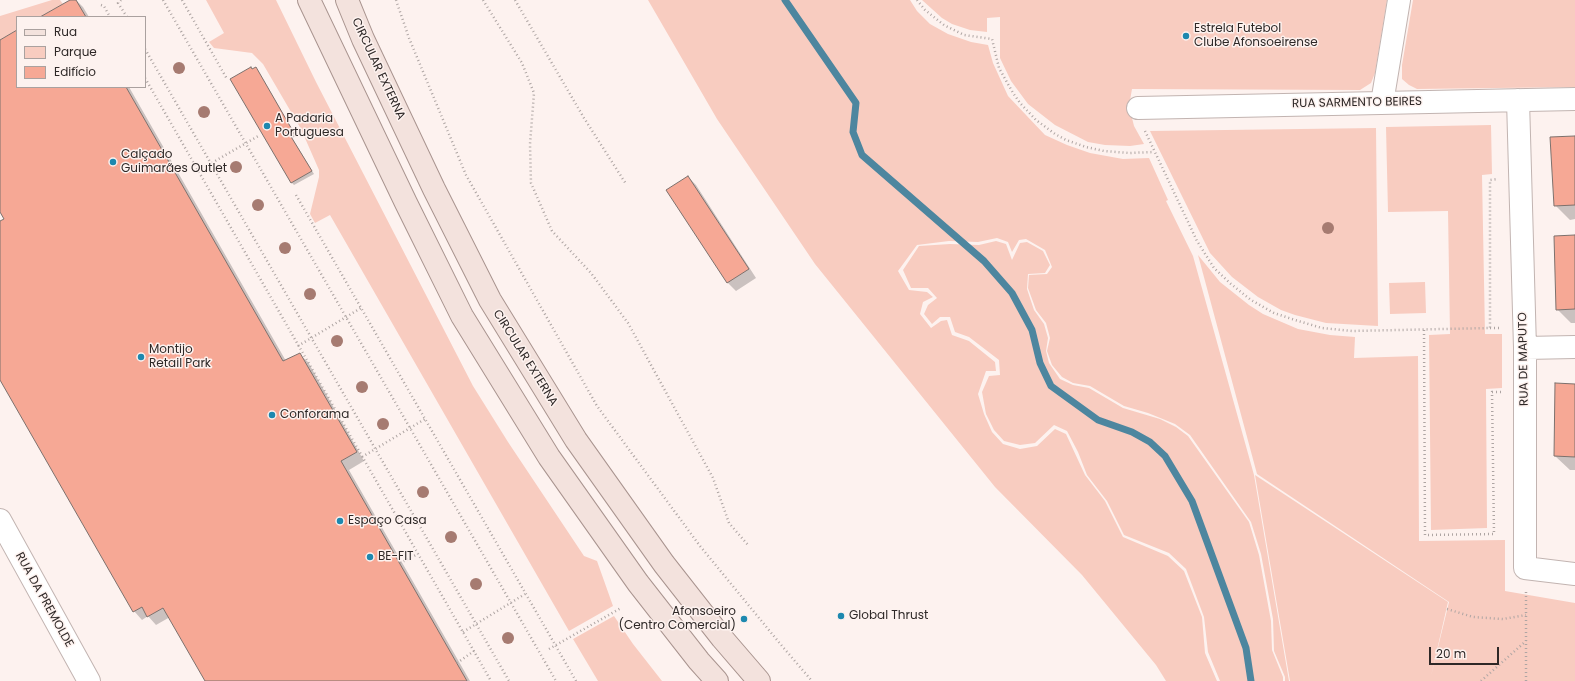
<!DOCTYPE html>
<html>
<head>
<meta charset="utf-8">
<style>
	body { margin:0 }
	#map { position:relative; width:1575px; height:681px; overflow:hidden; background:#fdf2ef; font-family:Poppins,sans-serif }
	canvas { display:block }
	.legend { position:absolute; left:16px; top:16px; width:130px; height:72px; box-sizing:border-box; background:#fdf2ef; border:1px solid #aaa19f; margin:0; padding:5px 7px; list-style:none; font-size:12px; color:#2e2827 }
	.legend li { display:flex; align-items:center; gap:8px; height:20px }
	.legend b { width:20px; border:1px solid #aaa19f }
	.scale { position:absolute; left:1429px; top:647px; width:70px; height:18px; box-sizing:border-box; border:2px solid #2e2827; border-top:0; padding-left:5px; font-size:12px; line-height:14px; white-space:nowrap; color:#2e2827; -webkit-text-stroke:3px #fdf2ef; paint-order:stroke }
</style>
</head>
<body>
<div id="map">
<canvas width="1575" height="681"></canvas>
<ul class="legend">
<li><b style="height:5px;background:#f3e2dd"></b>Rua</li>
<li><b style="height:11px;background:#f8ccc0"></b>Parque</li>
<li><b style="height:11px;background:#f6a895"></b>Edifício</li>
</ul>
<div class="scale">20 m</div>
</div>
<script>
const g = document.querySelector('canvas').getContext('2d');
g.lineJoin = 'round';
function fillPath(path, color) {
  g.fillStyle = color;
  g.fill(path, 'evenodd');
}
function toPath(rows) {
  const path = new Path2D();
  for (const r of rows) {
    path.moveTo(r[0], r[1]);
    for (let i = 2; i < r.length; i += 2) path.lineTo(r[i], r[i + 1]);
  }
  return path;
}
function stroke(path, color, width, dash) {
  g.strokeStyle = color;
  g.lineWidth = width;
  g.lineCap = dash ? 'butt' : 'round';
  g.setLineDash(dash || []);
  g.stroke(path);
}
function drawText(font, color, halo, rows, align = 'center') {
  g.font = font + ' Poppins,sans-serif';
  g.lineWidth = 3;
  g.setLineDash([]);
  g.textBaseline = 'middle';
  g.strokeStyle = halo;
  g.fillStyle = color;
  for (const [text, x, y, turn = 0] of rows) {
    g.save();
    g.translate(x, y);
    g.rotate((+turn || 0) * Math.PI / 180);
    g.textAlign = isNaN(turn) ? turn : align;
    if (halo) g.strokeText(text, 0, 0);
    g.fillText(text, 0, 0);
    g.restore();
  }
}
fillPath(toPath([
	[52,0,60,0,63,4,40,17,17,17,17,30,0,40,0,16],
	[206,0,276,0,316,82,473,386,508,442,584,556,597,561,613,606,569,631,330,215,315,223,310,214,319,177,319,170,301,129,263,64,252,53,214,48,209,42,224,33],
	[648,0,910,0,917,11,930,24,948,34,971,42,988,45,993,63,1008,96,1045,135,1067,145,1090,153,1123,159,1149,158,1168,200,1166,201,1193,256,1254,475,1289,681,1285,681,1285,677,1274,651,1273,619,1261,554,1251,522,1190,435,1175,424,1148,413,1124,406,1090,386,1073,383,1062,377,1052,365,1047,351,1050,338,1046,323,1036,310,1028,288,1029,275,1047,274,1052,267,1045,250,1026,239,1019,240,1012,252,1008,242,997,238,978,242,949,241,917,245,898,271,909,290,927,292,933,297,923,302,920,314,931,328,941,321,947,320,952,335,969,341,995,362,996,371,986,371,978,394,984,414,992,432,1003,444,1020,449,1037,446,1055,429,1066,434,1085,475,1105,501,1123,537,1168,556,1184,571,1202,617,1205,653,1217,681,1166,681,1156,665,1082,575,995,487,815,264,717,119],
	[922,0,1387,0,1375,73,1371,83,1360,90,1132,89,1129,106,1134,126,1144,144,1130,146,1105,145,1088,142,1055,125,1028,104,1011,81,1000,58,1000,17,987,18,987,32,970,30,952,24,942,18],
	[1413,0,1575,0,1575,87,1417,89,1409,85,1402,79,1402,65],
	[1491,125,1492,174,1482,175,1485,334,1502,334,1502,388,1486,389,1487,528,1431,530,1429,335,1450,334,1448,211,1388,212,1386,127],
	[1376,128,1378,326,1326,323,1295,315,1281,310,1258,297,1232,277,1210,253,1150,131],
	[996,241,1006,244,1012,260,1020,243,1027,242,1043,251,1050,265,1045,273,1028,274,1027,289,1034,310,1044,324,1048,338,1046,351,1049,363,1060,379,1073,385,1089,388,1123,408,1160,419,1176,427,1188,436,1249,522,1259,555,1271,621,1272,650,1283,677,1283,681,1220,681,1208,652,1204,617,1186,569,1169,553,1124,535,1107,501,1087,475,1078,452,1067,431,1054,425,1035,443,1020,445,1004,441,994,430,986,414,982,392,989,376,1000,375,999,360,969,337,955,332,950,317,940,317,932,324,924,314,928,305,937,298,928,288,911,288,903,270,919,246,950,244,979,245],
	[1198,255,1220,282,1249,305,1263,314,1298,329,1330,335,1355,337,1354,358,1418,356,1419,541,1505,540,1505,591,1575,603,1575,681,1290,681,1255,475,1448,602,1431,676,1449,602,1257,474],
	[1425,282,1426,313,1390,314,1389,283],
	[614,616,633,644,662,681,598,681,573,639]
]), '#f8ccc0');
fillPath(toPath([
	[72,0,76,0,83,7,89,17,42,17],
	[17,31,17,87,129,87,286,361,299,354,308,362,364,461,349,470,470,681,206,681,170,617,156,625,148,616,142,620,134,611,0,378,0,223,6,219,0,210,0,41],
	[253,70,258,71,296,136,292,138,314,174,294,185,292,183],
	[1575,137,1575,219,1570,220,1555,205],
	[688,177,696,185,756,278,736,291,727,282],
	[1575,236,1575,323,1571,323,1557,309],
	[1575,385,1575,470,1570,470,1555,456]
]), '#0003');
stroke(toPath([
	[785,0,856,103,853,132,862,155,984,261,1012,293,1032,330,1040,363,1051,386,1098,420,1132,432,1150,442,1165,456,1192,501,1246,648,1251,681]
]), '#4d869f', 7);
const building = toPath([
	[70,0,76,0,86,17,40,17,70,0],
	[17,30,17,87,126,87,283,361,300,353,357,452,341,461,467,681,205,681,163,608,147,617,142,607,133,612,0,380,0,221,4,219,0,212,0,40,17,30],
	[251,67,252,69,256,67,294,133,290,135,312,171,291,183,230,79,251,67],
	[1575,136,1575,205,1554,206,1550,137,1575,136],
	[688,176,749,269,727,283,666,190,688,176],
	[1575,235,1575,309,1556,310,1554,236,1575,235],
	[1555,383,1575,384,1575,457,1554,456,1555,383]
]);
fillPath(building, '#f6a895');
stroke(building, '#7d716d', 1);
const street = toPath([
	[1518,100,1525,348,1525,568,1575,574],
	[1382,103,1399,0],
	[1138,108,1575,99],
	[1525,348,1575,347],
	[0,520,89,681]
]);
const primary = toPath([
	[309,0,406,203,462,316,549,457,638,583,699,661,717,681],
	[347,0,363,39,434,189,490,300,576,440,664,564,722,638,759,681]
]);
stroke(street, '#c2b4b1', 24);
stroke(primary, '#a9948f', 24);
stroke(toPath([
	[121,0,118,3,127,17],
	[163,0,556,681],
	[182,0,227,79],
	[396,0,409,38,466,175,597,406,700,546,782,646,812,681],
	[483,0,522,63,534,93,530,144,531,183,552,231,591,273,628,323,713,478,729,523,748,545],
	[515,0,584,118,626,184],
	[917,0,925,10,944,25,964,35,992,39,999,68,1013,93,1020,103,1036,120,1055,134,1066,140,1086,147,1104,151,1129,153,1154,152],
	[101,5,104,6,110,17],
	[145,49,509,681],
	[145,78,491,681],
	[1145,131,1197,241,1214,268,1231,284,1251,300,1274,313,1295,320,1322,328,1352,331,1490,328,1490,180,1498,179],
	[198,171,260,135],
	[296,195,576,681],
	[1490,328,1501,328],
	[1424,330,1425,535,1494,534,1492,392,1502,392],
	[298,346,361,308],
	[362,457,425,419],
	[400,563,418,554],
	[1526,592,1526,681],
	[1447,609,1473,617,1503,619,1526,615],
	[463,632,525,594],
	[549,649,621,608],
	[457,663,474,651],
	[1481,681,1526,641]
]), '#aea5a3', 2.5, [1, 3]);
stroke(street, '#fff', 22);
stroke(primary, '#f3e2dd', 22);
g.fillStyle = '#a67b71';
for (const [x, y] of [
	[179,68],
	[204,112],
	[236,167],
	[258,205],
	[1328,228],
	[285,248],
	[310,294],
	[337,341],
	[362,387],
	[383,424],
	[423,492],
	[451,537],
	[476,584],
	[508,638]
]) {
  g.beginPath();
  g.arc(x, y, 6, 0, 2 * Math.PI);
  g.fill();
}
for (const [x, y, r, color] of [
	[1186,36,4,"#1d88af"],
	[267,126,4,"#1d88af"],
	[113,162,4,"#1d88af"],
	[141,357,4,"#1d88af"],
	[272,415,4,"#1d88af"],
	[340,521,4,"#1d88af"],
	[370,557,4,"#1d88af"],
	[841,616,4,"#1d88af"],
	[744,619,4,"#1d88af"]
]) {
  const dot = new Path2D();
  dot.arc(x, y, r, 0, 2 * Math.PI);
  g.fillStyle = color;
  g.fill(dot);
  stroke(dot, '#fdf2ef', 1.5);
}
drawText('12px', '#2e2827', '#fdf2ef', [
	["Estrela Futebol",1194,29],
	["Clube Afonsoeirense",1194,43],
	["A Padaria",275,119],
	["Portuguesa",275,133],
	["Calçado",121,155],
	["Guimarães Outlet",121,169],
	["Montijo",149,350],
	["Retail Park",149,364],
	["Conforama",280,415],
	["Espaço Casa",348,521],
	["BE-FIT",378,557],
	["Afonsoeiro",736,612,"right"],
	["(Centro Comercial)",736,626,"right"],
	["Global Thrust",849,616]
], 'left');
drawText('12px', '#2e2827', '#fdf2ef', [
	["CIRCULAR EXTERNA",378,69,65],
	["RUA SARMENTO BEIRES",1357,103,-1],
	["CIRCULAR EXTERNA",525,358,58],
	["RUA DE MAPUTO",1524,359,-91],
	["RUA DA PREMOLDE",44,600,61]
]);
</script>
</body>
</html>
